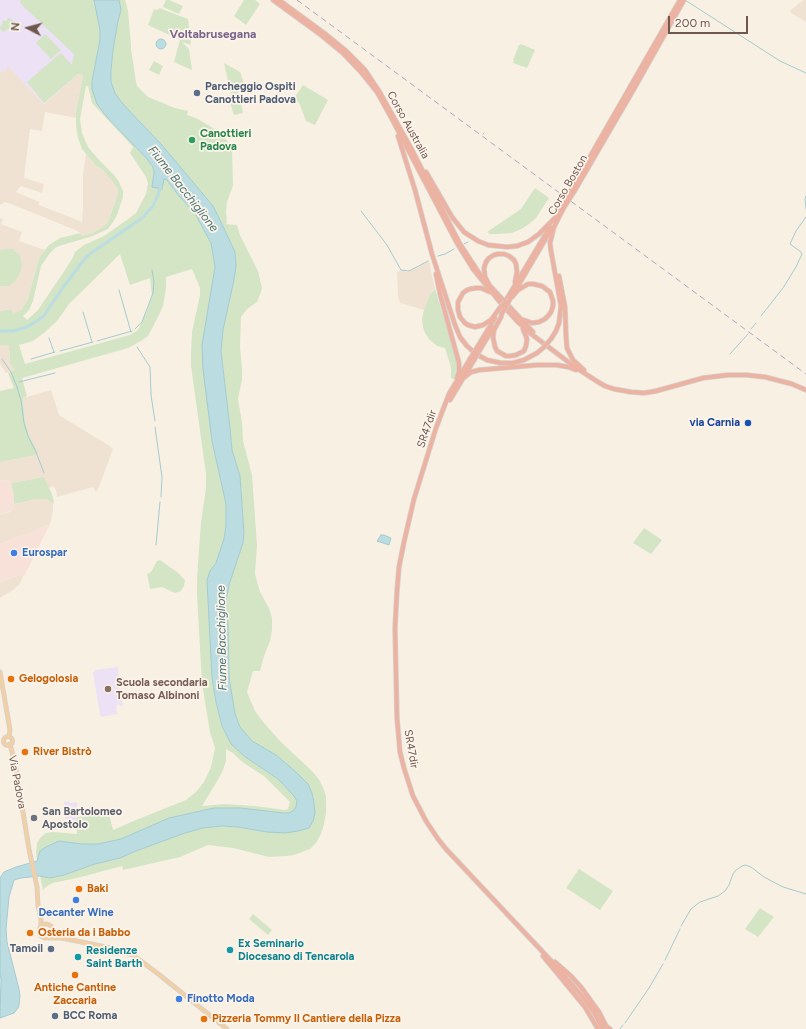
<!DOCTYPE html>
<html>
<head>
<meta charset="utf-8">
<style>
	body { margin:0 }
	#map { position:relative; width:806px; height:1029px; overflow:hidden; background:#f9f0e4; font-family:Figtree,sans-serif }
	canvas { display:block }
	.north { position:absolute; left:8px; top:8px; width:40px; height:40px; -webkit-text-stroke:3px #fcf4ea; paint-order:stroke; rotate:276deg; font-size:11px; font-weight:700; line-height:16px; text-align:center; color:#6e574d }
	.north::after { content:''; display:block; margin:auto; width:14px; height:18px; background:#6e574d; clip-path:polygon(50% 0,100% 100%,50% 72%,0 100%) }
	.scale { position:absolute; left:668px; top:16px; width:80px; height:18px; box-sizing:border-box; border:2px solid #6e574d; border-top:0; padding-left:5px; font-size:12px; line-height:14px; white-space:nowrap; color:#6e574d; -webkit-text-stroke:3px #fcf4ea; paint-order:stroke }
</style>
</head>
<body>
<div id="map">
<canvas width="806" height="1029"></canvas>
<div class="north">N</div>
<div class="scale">200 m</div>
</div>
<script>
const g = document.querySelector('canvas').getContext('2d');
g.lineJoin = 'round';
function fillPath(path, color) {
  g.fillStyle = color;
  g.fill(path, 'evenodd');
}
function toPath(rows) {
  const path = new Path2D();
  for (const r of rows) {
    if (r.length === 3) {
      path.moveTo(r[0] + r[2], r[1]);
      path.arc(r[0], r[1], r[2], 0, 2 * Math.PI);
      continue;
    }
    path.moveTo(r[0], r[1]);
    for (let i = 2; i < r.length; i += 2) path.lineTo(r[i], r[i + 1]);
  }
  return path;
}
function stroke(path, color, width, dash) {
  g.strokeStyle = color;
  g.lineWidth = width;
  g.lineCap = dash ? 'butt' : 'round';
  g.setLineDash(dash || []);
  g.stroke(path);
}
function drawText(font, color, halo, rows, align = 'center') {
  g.font = font + ' Figtree,sans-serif';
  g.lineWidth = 3.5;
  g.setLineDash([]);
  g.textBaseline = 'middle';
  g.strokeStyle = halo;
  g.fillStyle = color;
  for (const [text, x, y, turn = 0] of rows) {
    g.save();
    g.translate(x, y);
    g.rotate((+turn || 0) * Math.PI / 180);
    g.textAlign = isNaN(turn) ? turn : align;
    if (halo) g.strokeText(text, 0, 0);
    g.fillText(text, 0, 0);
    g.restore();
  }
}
fillPath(toPath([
	[803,0,806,0,806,22,790,12,792,9],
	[8,65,44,104,78,74,83,75,76,112,76,118,45,112,42,131,30,129,24,178,44,184,42,193,21,186,16,192,39,202,39,205,82,222,83,208,83,173,86,154,96,166,102,169,115,183,118,189,118,194,108,222,103,227,93,233,81,236,81,233,75,230,14,205,5,202,0,205,0,70,5,72],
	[0,218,3,219,1,224,22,232,19,241,45,250,39,258,28,299,21,310,13,314,12,309,0,311],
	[429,261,435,289,432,291,427,301,424,310,400,303,398,296,397,272,401,270,407,272],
	[0,345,9,345,10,364,16,370,6,373,0,364],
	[51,390,59,415,108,445,113,449,99,487,96,492,93,487,57,497,56,490,53,486,49,488,44,477,11,483,9,480,0,481,0,462,32,456,29,436,25,423,23,398],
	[36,499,46,499,53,504,53,511,50,524,34,531,0,544,0,515,10,512,14,508,14,504],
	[23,574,24,574,19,585,13,590,0,598,0,582]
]), '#f0e2d3');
fillPath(toPath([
	[9,480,11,483,14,496,15,509,0,515,0,481],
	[50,524,25,575,23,574,0,582,0,544,34,531]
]), '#f8e1d9');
fillPath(toPath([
	[0,0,35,0,82,28,83,75,78,74,44,104,8,66,5,72,0,70],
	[118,667,119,681,123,706,120,706,119,704,116,705,117,714,101,717,100,715,93,673,95,670],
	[69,801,70,803,77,802,78,817,76,820,68,821,66,819,64,802]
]), '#ede1f5');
fillPath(toPath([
	[20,0,94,0,100,30,100,40,92,81,97,104,107,117,147,159,153,167,154,172,152,187,164,179,166,179,179,196,196,214,199,221,211,243,215,267,213,285,210,416,212,441,226,504,226,525,224,539,216,563,210,571,212,678,216,702,222,726,231,744,244,756,278,779,294,796,297,801,296,807,294,810,289,813,284,813,240,808,214,808,169,818,121,839,98,844,82,844,59,841,40,851,37,861,36,853,37,843,41,837,46,833,52,832,77,834,76,819,78,817,109,814,113,830,136,820,186,800,196,792,204,782,211,767,215,748,210,732,202,683,197,595,197,578,201,522,206,488,206,474,191,366,191,354,192,332,200,295,200,288,192,269,166,277,166,288,163,306,158,317,148,336,141,341,128,348,22,378,27,396,23,398,25,423,29,436,38,453,32,456,0,462,0,391,14,388,8,373,15,370,10,364,9,345,0,345,0,311,12,309,13,314,21,310,28,299,39,258,49,245,60,238,81,233,81,236,93,233,103,227,108,222,118,194,118,189,114,183,102,169,96,166,82,149,78,138,76,126,76,112,83,75,78,74,44,103,27,82,61,53,72,65,74,54,21,4],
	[86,86,88,86,92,103,133,147,130,153,146,177,148,184,146,194,136,213,124,222,104,236,84,245,75,252,72,259,65,270,38,310,27,320,23,316,29,310,33,301,41,266,50,253,55,248,59,246,93,236,108,229,113,222,117,215,123,197,123,191,119,182,115,176,100,161,88,147,82,133,80,119],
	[120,254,130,285,150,278,152,296,147,311,138,330,130,335,25,364,19,345,33,341,45,332,57,321,69,304],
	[226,749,233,753,241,761,265,777,290,802,288,809,285,810,255,806,225,804,202,806,219,778,223,770,226,761],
	[119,0,125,0,128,11,131,46,131,49,136,82,137,86,148,97,175,108,188,111,187,115,196,118,213,128,223,136,229,143,232,149,233,186,227,202,226,211,227,223,225,224,237,225,240,235,258,271,262,288,261,292,257,302,247,309,241,317,240,347,242,368,242,380,238,399,242,422,243,441,252,475,257,545,255,574,260,592,269,608,272,618,272,630,270,641,264,656,260,671,253,671,247,692,255,711,264,723,280,741,313,772,320,781,324,790,326,796,326,813,324,824,321,834,316,843,310,849,294,855,286,856,269,857,233,848,208,845,180,857,123,870,122,866,81,877,53,883,47,886,43,890,40,876,50,878,64,875,95,864,120,858,136,851,185,833,203,828,222,826,238,827,267,832,314,803,312,793,308,784,296,772,276,755,252,742,240,727,235,714,229,677,228,624,226,601,229,585,243,543,244,533,240,476,232,450,230,428,221,351,223,330,234,280,236,266,235,252,221,222,213,206,161,144,122,103,115,93,111,82,111,70,113,50,118,21,121,10],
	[166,0,169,0,183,6,179,14,163,7],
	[244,0,255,0,260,4,246,25,234,16],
	[159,8,188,19,191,45,182,42,189,49,192,70,174,62,180,40,148,25,154,9,158,10],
	[9,18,13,20,14,23,10,26,11,29,7,29,4,32,3,31,1,31,0,26,3,24,2,21,4,20,6,21],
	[45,34,61,50,51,59,36,43],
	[521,44,535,50,527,68,513,63,514,61,513,60,519,45,520,45],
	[154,61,163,66,159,75,149,70],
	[224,63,240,72,241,74,244,84,237,86,243,113,234,115,228,96,231,95],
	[303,85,328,100,315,125,306,121,300,105,295,97],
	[535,188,549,198,536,218,529,224,523,228,512,233,497,234,490,234,487,232,521,209],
	[8,249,13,249,20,256,22,265,21,270,18,277,14,282,9,286,0,286,0,250],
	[435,289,458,364,457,375,455,380,451,378,451,367,445,348,437,346,429,339,425,333,423,327,422,319,424,310,430,294],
	[44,477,52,494,54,502,53,504,46,499,36,499,14,504,14,496,11,483],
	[644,528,662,540,651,554,633,543],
	[160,560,177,572,185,580,184,586,181,591,175,593,162,587,150,589,147,574,151,572,157,561],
	[579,869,613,891,600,910,566,888],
	[760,908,774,917,758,937,745,929],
	[253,914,272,930,268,935,249,919]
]), '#d3e5c5');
const water = toPath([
	[94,0,119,0,121,10,118,21,113,50,111,70,111,82,115,93,122,103,161,144,213,206,221,222,235,252,236,266,234,280,223,330,221,351,230,428,232,450,240,476,244,533,243,543,229,585,226,601,228,624,229,677,235,714,240,727,252,741,276,755,296,772,308,784,312,793,314,803,315,813,313,821,309,828,298,831,285,833,267,832,238,827,222,826,203,828,185,833,136,851,120,858,95,864,64,875,50,878,40,876,21,878,14,880,9,897,6,929,7,942,19,989,20,996,19,1005,18,1008,14,1013,0,1018,1,979,0,973,0,878,4,872,16,867,37,861,40,851,46,847,59,841,82,844,98,844,121,839,169,818,214,808,240,808,284,813,289,813,294,810,296,807,297,801,294,796,278,779,244,756,231,744,222,726,216,702,212,678,207,580,210,571,216,563,224,539,226,525,226,504,212,441,203,369,202,345,215,267,211,243,199,221,196,214,179,196,166,179,164,179,162,189,152,187,154,172,153,167,147,159,107,117,97,104,92,89,92,81,100,40,100,30,94,0],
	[161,44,5],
	[381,535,384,535,391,538,389,545,377,541,381,535]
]);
fillPath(water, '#bbdce0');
stroke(water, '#a3cbd0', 1);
stroke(toPath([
	[685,0,780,61,806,73],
	[483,134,484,133],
	[806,196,805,199,806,209],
	[361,211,387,245,401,270,409,271,428,261],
	[464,244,468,242],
	[438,256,445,254,454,249],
	[119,290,131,332],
	[83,312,92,342],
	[761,316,783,288,796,267,802,254,801,252,790,244,796,231,806,217],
	[135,329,142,322,153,293,154,282,152,270],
	[751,329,756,323],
	[49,338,54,352],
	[97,341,132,331],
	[137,347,150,367,151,395,155,421],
	[60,351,93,342],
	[730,354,748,334],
	[2,359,11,372,17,387,21,400,24,423,28,436,36,452,44,473],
	[31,359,55,352],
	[19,382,55,373],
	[155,427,162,477,161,497],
	[156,545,160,502],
	[681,926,691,909,700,902,718,896,725,891,729,885,733,874,735,871,742,866,745,865,751,867,764,877,783,887,806,894],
	[665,960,680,929],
	[625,1023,649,988,663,964],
	[620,1029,623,1025]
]), '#a3cbd0', 1);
stroke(toPath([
	[0,331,13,331,27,327,43,317,64,286,87,256,142,218,153,206,158,195,161,186]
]), '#bbdce0', 3);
const major = toPath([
	[0,672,10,730,9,736],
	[8,741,4.5],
	[10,744,15,763,29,849,37,887,38,906,41,920,41,926],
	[46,931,7],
	[49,938,62,938,111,948,133,955,157,973,227,1029]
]);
const highway = toPath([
	[273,0,321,35,343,53,361,72,377,92,392,119,457,243,473,269,504,307,517,321,530,333,575,367,598,382,605,386,614,389,631,392,644,393,656,391,703,378,728,375,746,375,765,377,792,384,806,390],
	[279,0,324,33,345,50,365,70,379,91,411,148,444,213,460,244,481,276],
	[398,136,415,190,432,254,455,325,460,337,467,346,476,354,487,360,501,363,513,363,524,360,537,353,543,348],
	[426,172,452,217,464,232,478,241,488,245,507,247,517,246,528,242,539,234,555,218,561,208],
	[572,188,680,0],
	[575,190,635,87,684,0],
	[436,274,440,294,459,363,459,372,457,378],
	[559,276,565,307,566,336,567,348,573,360,584,370],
	[490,286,533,332],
	[490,286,485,277,484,268,486,262,489,258,494,255,498,254,504,254,509,256,514,260,516,264,517,272,515,282],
	[515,291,552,228],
	[490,292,481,288,477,288,470,289,467,290,463,293,458,302,458,310,460,317,465,323,468,325,475,327,483,325,491,320,499,309],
	[512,297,518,290,528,284,533,284,542,286,550,292,553,301,553,306,551,312,548,316,545,319,539,322,532,323,524,320],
	[505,302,550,227],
	[502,313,501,317,494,330,493,337,495,347,497,351,506,356,510,356,516,355,524,351,526,346,527,339,523,329],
	[551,339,556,331,559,323,561,306,551,251,550,243,554,227,563,209],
	[478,346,495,318],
	[481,348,493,328],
	[470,359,449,394,436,428,414,499,404,542,399,567,397,591,395,628,397,718,400,752,404,768,413,796,426,821,438,839,446,849,555,965,582,996,594,1012,603,1029],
	[462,379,471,372,479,370,537,365,557,365,568,367,576,370],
	[450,400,474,360],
	[543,956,585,1007,598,1029],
	[555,962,571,976,581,987,599,1012,606,1026,610,1029]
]);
stroke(major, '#d6d0cd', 5);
stroke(highway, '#d6d0cd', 5.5);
stroke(major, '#f0d0a4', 3.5);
stroke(highway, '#ecb2a2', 4);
stroke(toPath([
	[297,0,806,374]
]), '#b2a5c1', 1, [6, 4]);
const highwayBridge = toPath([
	[561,208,572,188],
	[563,209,575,190],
	[499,309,505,302],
	[503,312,510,299],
	[543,348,551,339],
	[470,359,478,346],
	[474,360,481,348]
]);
stroke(highwayBridge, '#d6d0cd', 5.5, []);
stroke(highwayBridge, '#ecb2a2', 4);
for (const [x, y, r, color] of [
	[197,93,4,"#5c6f8a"],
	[192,140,4,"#2e9e5b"],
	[748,423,4,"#1a4fb4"],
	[14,553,4,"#3f7fe0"],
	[11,679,4,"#e8710a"],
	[108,689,4,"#8d6e63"],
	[25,752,4,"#e8710a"],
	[34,818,4,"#6b7280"],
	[79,889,4,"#e8710a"],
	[76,900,4,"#3f7fe0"],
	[30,933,4,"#e8710a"],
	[51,949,4,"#5c6f8a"],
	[230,950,4,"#0f9aa8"],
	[78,957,4,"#0f9aa8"],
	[75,975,4,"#e8710a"],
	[179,999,4,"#3f7fe0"],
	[55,1016,4,"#5c6f8a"],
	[204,1019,4,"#e8710a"]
]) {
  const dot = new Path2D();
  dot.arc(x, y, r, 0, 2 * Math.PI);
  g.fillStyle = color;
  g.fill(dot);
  stroke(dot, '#fcf4ea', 1.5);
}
drawText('bold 11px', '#4e5e75', '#fcf4ea', [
	["Parcheggio Ospiti",205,87],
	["Canottieri Padova",205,100],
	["Tamoil",43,949,"right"],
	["BCC Roma",63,1016]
], 'left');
drawText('11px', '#6e574d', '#fcf4ea', [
	["Corso Australia",408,125,61],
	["Corso Boston",568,185,-60],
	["SR47dir",427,429,-71],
	["SR47dir",411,749,80],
	["Via Padova",17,782,79]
]);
drawText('bold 11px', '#27864d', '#fcf4ea', [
	["Canottieri",200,134],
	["Padova",200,147]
], 'left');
drawText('bold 11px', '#164399', '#fcf4ea', [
	["via Carnia",740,423]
], 'right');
drawText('bold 11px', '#366cbe', '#fcf4ea', [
	["Eurospar",22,553],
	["Decanter Wine",76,913,"center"],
	["Finotto Moda",187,999]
], 'left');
drawText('bold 11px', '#c56008', '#fcf4ea', [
	["Gelogolosia",19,679],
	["River Bistrò",33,752],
	["Baki",87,889],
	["Osteria da i Babbo",38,933],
	["Antiche Cantine",75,988,"center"],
	["Zaccaria",75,1001,"center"],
	["Pizzeria Tommy Il Cantiere della Pizza",212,1019]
], 'left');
drawText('bold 11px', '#785e54', '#fcf4ea', [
	["Scuola secondaria",116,683],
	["Tomaso Albinoni",116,696]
], 'left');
drawText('bold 11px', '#5b616d', '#fcf4ea', [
	["San Bartolomeo",42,812],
	["Apostolo",42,825]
], 'left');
drawText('bold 11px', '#0d838f', '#fcf4ea', [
	["Ex Seminario",238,944],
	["Diocesano di Tencarola",238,957],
	["Residenze",86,951],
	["Saint Barth",86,964]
], 'left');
drawText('bold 12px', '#7c658b', '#fcf4ea', [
	["Voltabrusegana",213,34]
]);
drawText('italic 12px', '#477378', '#fcf4ea', [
	["Fiume Bacchiglione",183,189,52],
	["Fiume Bacchiglione",222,638,-91]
]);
</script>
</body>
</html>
